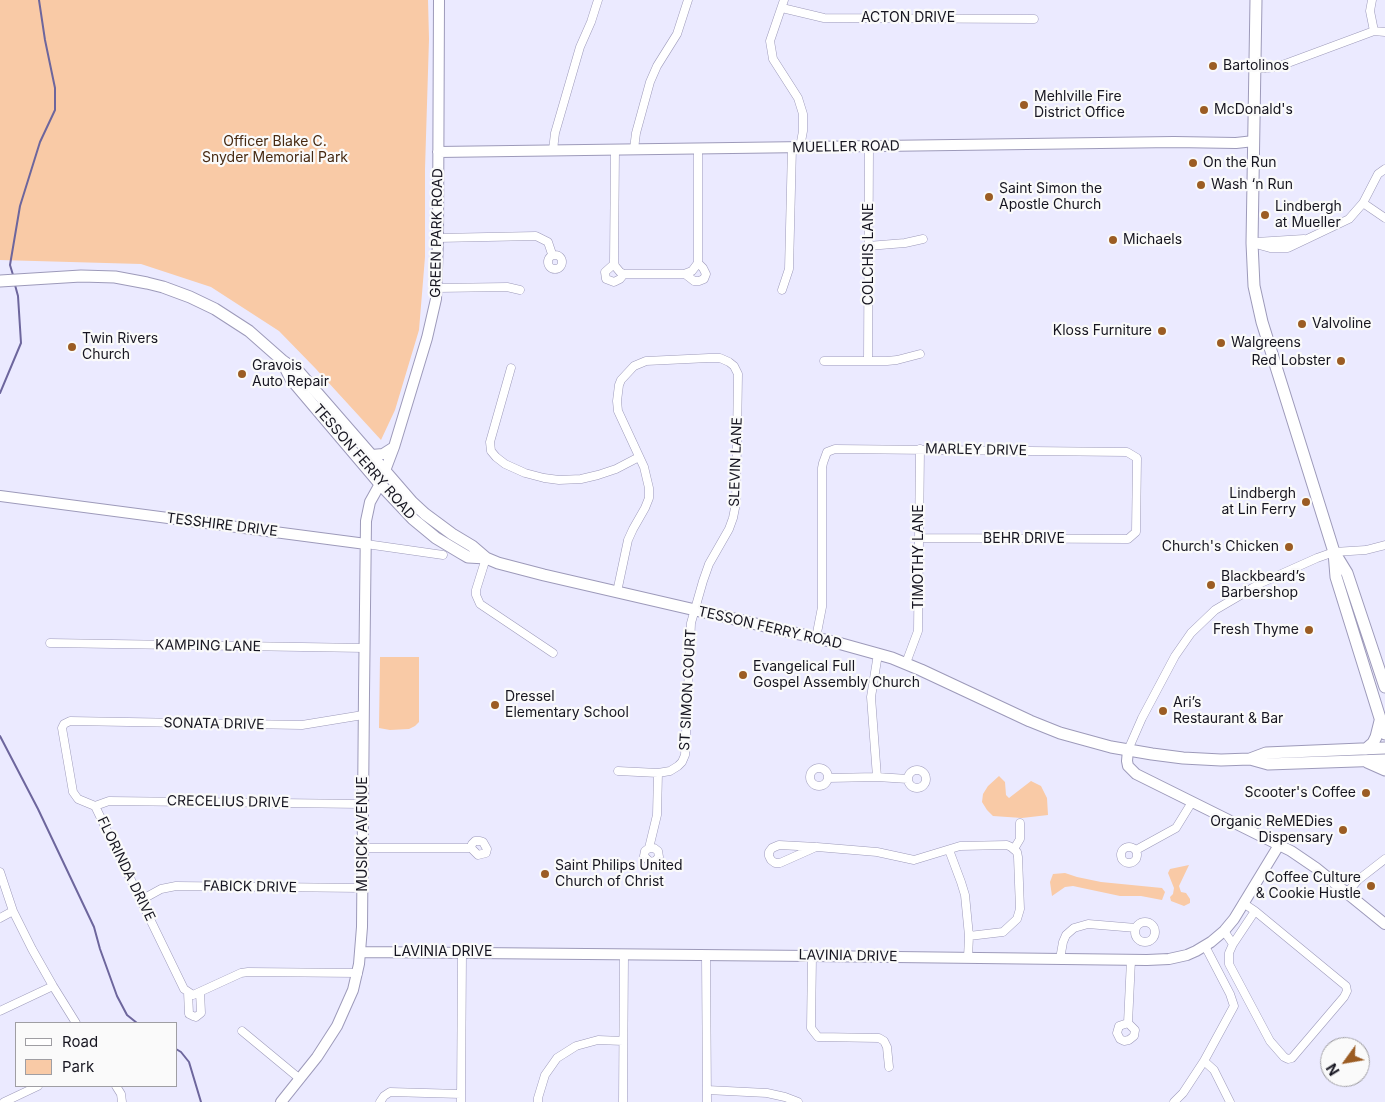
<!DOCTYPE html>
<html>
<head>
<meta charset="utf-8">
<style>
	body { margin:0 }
	#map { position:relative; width:1385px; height:1102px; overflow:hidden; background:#ebeaff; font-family:Inter,sans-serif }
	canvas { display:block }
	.legend { position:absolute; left:15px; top:1022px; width:162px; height:65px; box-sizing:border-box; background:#fafafa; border:1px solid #9f9ea3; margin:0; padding:6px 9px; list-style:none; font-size:15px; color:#161520 }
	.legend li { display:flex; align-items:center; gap:10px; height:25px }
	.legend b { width:25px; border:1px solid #9f9ea3 }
	.north { position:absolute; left:1320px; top:1037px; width:50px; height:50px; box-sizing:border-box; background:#fafafa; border:1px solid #9f9ea3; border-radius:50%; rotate:238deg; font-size:14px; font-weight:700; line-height:20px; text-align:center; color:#161520 }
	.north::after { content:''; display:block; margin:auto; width:18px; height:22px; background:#9b5c23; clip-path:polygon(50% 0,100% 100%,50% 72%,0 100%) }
</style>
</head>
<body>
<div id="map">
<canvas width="1385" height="1102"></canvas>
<ul class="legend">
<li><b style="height:6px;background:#fff"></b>Road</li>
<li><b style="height:14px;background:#f9caa6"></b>Park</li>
</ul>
<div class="north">N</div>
</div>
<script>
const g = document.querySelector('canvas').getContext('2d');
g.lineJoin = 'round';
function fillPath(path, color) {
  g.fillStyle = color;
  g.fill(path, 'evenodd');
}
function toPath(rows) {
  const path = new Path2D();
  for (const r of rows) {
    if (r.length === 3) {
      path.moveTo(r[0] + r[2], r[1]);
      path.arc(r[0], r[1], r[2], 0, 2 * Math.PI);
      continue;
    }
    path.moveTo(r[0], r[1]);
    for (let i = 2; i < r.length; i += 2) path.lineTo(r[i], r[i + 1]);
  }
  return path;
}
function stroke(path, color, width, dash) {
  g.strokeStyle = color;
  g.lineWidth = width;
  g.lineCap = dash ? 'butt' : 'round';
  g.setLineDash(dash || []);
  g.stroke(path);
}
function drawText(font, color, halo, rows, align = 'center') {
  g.font = font + ' Inter,sans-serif';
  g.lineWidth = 4.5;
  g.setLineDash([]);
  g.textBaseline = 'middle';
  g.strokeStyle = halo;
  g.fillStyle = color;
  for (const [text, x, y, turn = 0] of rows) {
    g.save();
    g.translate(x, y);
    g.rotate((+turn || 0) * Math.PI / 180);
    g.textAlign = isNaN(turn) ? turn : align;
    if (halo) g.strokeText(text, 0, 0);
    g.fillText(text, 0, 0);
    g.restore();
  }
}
fillPath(toPath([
	[0,0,428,0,429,39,425,169,425,257,419,330,395,410,381,440,316,369,279,331,211,287,141,264,0,260],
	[380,657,419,657,419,722,415,726,409,729,390,730,379,728],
	[999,776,1005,782,1006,795,1009,798,1031,781,1041,786,1047,798,1048,815,1022,818,993,816,987,810,982,802,983,794,988,786],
	[1189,865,1179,886,1181,892,1186,893,1190,899,1190,903,1184,906,1171,901,1170,897,1173,894,1174,888,1168,873,1170,869],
	[1065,873,1077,877,1101,882,1162,888,1165,892,1162,900,1141,896,1120,896,1073,886,1065,887,1052,896,1050,882,1053,874]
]), '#f9caa6');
stroke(toPath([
	[13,275,10,265,20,206,40,142,55,110,55,88,45,40,39,0],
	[0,393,21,343,18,296,15,285],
	[0,736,38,809,94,927,100,949,117,996,127,1015,137,1023],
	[176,1049,181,1052,189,1062,201,1102]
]), '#6d669d', 2);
const street = toPath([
	[784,0,770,41,773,59,798,98,803,114,803,131,800,147],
	[1372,0,1370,11,1374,31],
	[782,8,824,18,1034,19],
	[1255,69,1277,67,1374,31,1385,32],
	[615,149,614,262,615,266,620,272,624,274,684,274,692,271,698,263,698,148],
	[634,149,636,133,650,82,657,66,677,34,688,0],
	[553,150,555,133,580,47,591,22,598,0],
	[1363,203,1385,218],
	[438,238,536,236,548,242,552,254],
	[1256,242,1304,239],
	[1252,243,1270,248,1288,248,1349,219,1363,203,1378,174,1385,169],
	[868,246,905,243,923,239],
	[555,262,7],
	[614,264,605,272,606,279,614,282,620,279,624,274],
	[685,274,694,281,699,281,704,279,706,274,703,268,698,263],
	[437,288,507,287,520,290],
	[782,290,789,269,792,147],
	[824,361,887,361,897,360,920,354],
	[868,361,869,146],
	[511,368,490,442,491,451,496,457,505,464,525,473,544,478,559,480,581,479,598,475,616,469,639,457],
	[366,544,443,555],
	[486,558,476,590,476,595,480,604,553,653],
	[617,592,628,540,633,529,645,508,649,498,649,488,644,467,618,411,617,401,619,385,621,380,634,366,646,361,709,358,720,358,729,362,734,366,738,374,736,503,733,518,729,529,709,564,703,581,691,623,685,755,682,762,678,766,670,771,658,773,618,771],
	[816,638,822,607,822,468,823,463,827,452,835,449,1127,452,1137,458,1136,532,1128,539,919,538],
	[50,643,365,648],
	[906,663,918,631,920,449],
	[1128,750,1142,718,1175,656,1191,633,1215,610,1261,583,1317,558,1334,552,1366,550,1385,545],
	[819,777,9],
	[917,779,9],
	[877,777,871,697,878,654],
	[828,778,877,777,908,779],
	[95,806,109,801,363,804],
	[1129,855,8],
	[816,847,780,863,775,863,771,860,769,856,769,852,772,848,779,845,817,847,877,852,914,860,960,846,1007,845,1011,847,1017,852,1018,857,1020,909,1017,919,1003,932,969,936],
	[362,848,471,848,472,844,475,841,480,841,483,842,487,849,486,853,478,855,471,848],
	[649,848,654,848,658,851,659,857,655,861,650,862,644,856,645,851,649,848,657,815,658,773],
	[1014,849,1020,839,1020,823],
	[949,850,961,882,965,895,969,936,968,958],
	[1136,850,1176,828,1192,802],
	[0,872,13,911,32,949,53,986,76,1023],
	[1347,893,1358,880,1385,859],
	[141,900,161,889,176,886,362,888],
	[0,918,13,911],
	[1145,932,10],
	[1224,931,1233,944,1229,953,1229,964,1270,1041,1284,1057,1288,1059,1292,1058,1344,997,1347,991,1346,986,1255,911,1243,903],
	[1233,944,1255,911],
	[706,955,707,1102],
	[812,956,811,1028,818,1037,879,1038,884,1041,887,1047,889,1067],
	[1060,959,1063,942,1066,935,1074,928,1088,924,1136,928],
	[358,973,248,972,241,973,193,995,184,989,95,806,78,799,73,792,62,728,64,724,70,721,302,725,363,715],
	[188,992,189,1014,193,1016,196,1017,201,1013,200,992],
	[0,1011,53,986],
	[1128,1023,1119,1026,1117,1033,1120,1039,1124,1041,1129,1040,1134,1036,1135,1030,1128,1023,1131,960],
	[242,1031,300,1079],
	[1204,1061,1214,1070,1230,1102],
	[116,1086,121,1094,122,1102],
	[707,1090,767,1093,785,1097,798,1102],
	[4,1102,38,1086],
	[380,1102,384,1096,390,1092,461,1094],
	[461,1102,462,952],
	[538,1102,538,1098,545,1075,557,1058,576,1046,598,1040,623,1041],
	[623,1102,624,954],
	[1174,1102,1183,1093,1204,1061,1234,1006,1230,994,1205,946]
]);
const secondary = toPath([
	[438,152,1174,142,1236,143,1254,141],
	[372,455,383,454,394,447],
	[0,496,366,544],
	[1128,750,1127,761,1128,766,1136,774,1291,851,1316,868,1385,924],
	[361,952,812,956,1147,960,1169,959,1187,955,1196,951,1211,942,1224,931,1234,919,1279,845],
	[281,1102,317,1057,337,1026,353,990,359,964,362,927,364,693,366,521,370,502,380,484,394,447,427,338,436,299,438,238,439,0]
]);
const primary = toPath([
	[1256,0,1252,243,1254,286,1262,322,1334,552,1336,577,1385,734],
	[0,281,81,276,115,277,147,283,163,287,190,297,215,309,249,331,283,361,299,372,386,472,412,502,425,514,452,534,472,546,486,558,498,563,544,575,838,643,892,658,921,670,1030,721,1060,733,1111,747,1152,754,1183,758,1221,760,1250,759,1268,764,1385,760],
	[283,363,291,379,380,484,413,519,436,538,461,553,468,557,486,558],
	[1336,555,1347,573,1385,687],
	[1366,749,1373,743,1376,737,1380,721],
	[1250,759,1266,753,1385,748],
	[1367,762,1385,770]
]);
stroke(street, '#9d9aba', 9);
stroke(secondary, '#9d9aba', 12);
stroke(primary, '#9d9aba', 13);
stroke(street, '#fff', 8);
stroke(secondary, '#fff', 10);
stroke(primary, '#fff', 11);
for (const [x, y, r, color] of [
	[1213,66,5,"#9b5c23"],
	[1024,105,5,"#9b5c23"],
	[1204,110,5,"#9b5c23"],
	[1193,163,5,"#9b5c23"],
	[1201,185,5,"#9b5c23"],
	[989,197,5,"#9b5c23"],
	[1265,215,5,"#9b5c23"],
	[1113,240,5,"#9b5c23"],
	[1302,324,5,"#9b5c23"],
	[1162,331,5,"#9b5c23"],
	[1221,343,5,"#9b5c23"],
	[72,347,5,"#9b5c23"],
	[1341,361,5,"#9b5c23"],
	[242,374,5,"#9b5c23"],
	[1306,502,5,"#9b5c23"],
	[1289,547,5,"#9b5c23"],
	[1211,585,5,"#9b5c23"],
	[1309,630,5,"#9b5c23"],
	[743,675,5,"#9b5c23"],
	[495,705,5,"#9b5c23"],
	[1163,711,5,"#9b5c23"],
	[1366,793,5,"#9b5c23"],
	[1343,830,5,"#9b5c23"],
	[545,874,5,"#9b5c23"],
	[1371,886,5,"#9b5c23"]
]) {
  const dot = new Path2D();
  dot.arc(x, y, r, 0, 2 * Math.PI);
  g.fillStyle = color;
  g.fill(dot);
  stroke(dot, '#fafafa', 2);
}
drawText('14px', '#161520', '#fafafa', [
	["ACTON DRIVE",908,18],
	["MUELLER ROAD",846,147,-1],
	["GREEN PARK ROAD",437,233,-89],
	["COLCHIS LANE",869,254,-90],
	["MARLEY DRIVE",976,450,1],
	["TESSON FERRY ROAD",364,462,49],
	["SLEVIN LANE",736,462,-88],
	["TESSHIRE DRIVE",222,525,7],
	["BEHR DRIVE",1024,539],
	["TIMOTHY LANE",919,557,-90],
	["TESSON FERRY ROAD",770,628,13],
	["KAMPING LANE",208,646,1],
	["ST SIMON COURT",688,690,-87],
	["SONATA DRIVE",214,724,1],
	["CRECELIUS DRIVE",228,802,1],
	["MUSICK AVENUE",363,834,-90],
	["FLORINDA DRIVE",126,869,64],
	["FABICK DRIVE",250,887,1],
	["LAVINIA DRIVE",443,952],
	["LAVINIA DRIVE",848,956,1]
]);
drawText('14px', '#161520', '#fafafa', [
	["Bartolinos",1223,66],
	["Mehlville Fire",1034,97],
	["District Office",1034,113],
	["McDonald's",1214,110],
	["On the Run",1203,163],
	["Wash ‘n Run",1211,185],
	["Saint Simon the",999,189],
	["Apostle Church",999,205],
	["Lindbergh",1275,207],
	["at Mueller",1275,223],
	["Michaels",1123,240],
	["Valvoline",1312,324],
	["Kloss Furniture",1152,331,"right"],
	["Twin Rivers",82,339],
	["Church",82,355],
	["Walgreens",1231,343],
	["Red Lobster",1331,361,"right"],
	["Gravois",252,366],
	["Auto Repair",252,382],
	["Lindbergh",1296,494,"right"],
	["at Lin Ferry",1296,510,"right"],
	["Church's Chicken",1279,547,"right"],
	["Blackbeard’s",1221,577],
	["Barbershop",1221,593],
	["Fresh Thyme",1299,630,"right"],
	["Evangelical Full",753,667],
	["Gospel Assembly Church",753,683],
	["Dressel",505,697],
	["Elementary School",505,713],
	["Ari’s",1173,703],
	["Restaurant & Bar",1173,719],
	["Scooter's Coffee",1356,793,"right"],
	["Organic ReMEDies",1333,822,"right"],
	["Dispensary",1333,838,"right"],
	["Saint Philips United",555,866],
	["Church of Christ",555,882],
	["Coffee Culture",1361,878,"right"],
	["& Cookie Hustle",1361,894,"right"]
], 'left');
drawText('14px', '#472a12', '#fafafa', [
	["Officer Blake C.",275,142],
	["Snyder Memorial Park",275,158]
]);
</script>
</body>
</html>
